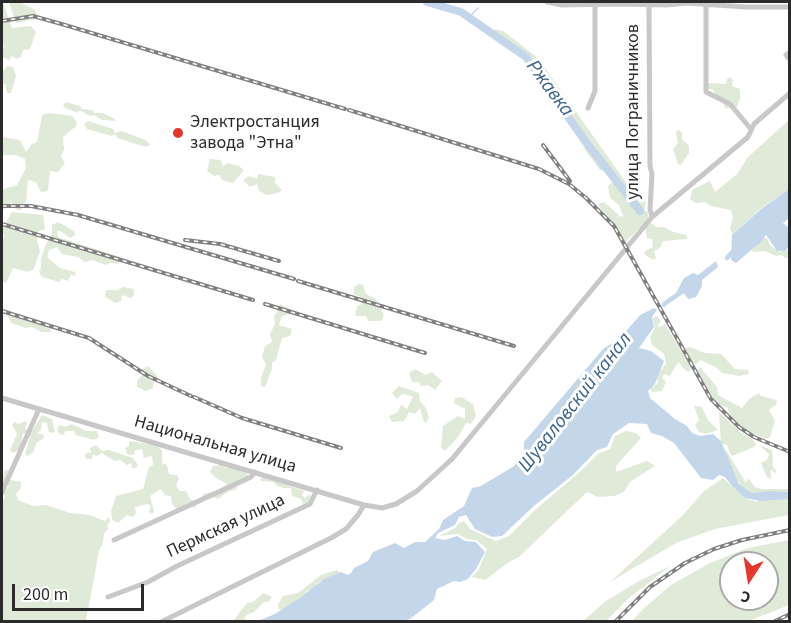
<!DOCTYPE html>
<html>
<head>
<meta charset="utf-8">
<style>
	body { margin:0 }
	#map { position:relative; width:791px; height:623px; overflow:hidden; background:#fff; font-family:"Source Sans 3",sans-serif }
	canvas { display:block }
	.frame { position:absolute; inset:0; border:3px solid #2b2b2b; pointer-events:none }
	.north { position:absolute; left:719px; top:551px; width:60px; height:60px; box-sizing:border-box; background:#fff; border:2px solid #aaa; border-radius:50%; rotate:192deg; font-size:16px; font-weight:700; line-height:24px; text-align:center; color:#2b2b2b }
	.north::after { content:''; display:block; margin:auto; width:21px; height:27px; background:#e5362b; clip-path:polygon(50% 0,100% 100%,50% 72%,0 100%) }
	.scale { position:absolute; left:12px; top:584px; width:132px; height:27px; box-sizing:border-box; border:3px solid #2b2b2b; border-top:0; padding-left:8px; font-size:18px; line-height:21px; white-space:nowrap; color:#2b2b2b; -webkit-text-stroke:4px #fff; paint-order:stroke }
</style>
</head>
<body>
<div id="map">
<canvas width="791" height="623"></canvas>
<div class="frame"></div>
<div class="north">С</div>
<div class="scale">200 m</div>
</div>
<script>
const g = document.querySelector('canvas').getContext('2d');
g.lineJoin = 'round';
function fillPath(path, color) {
  g.fillStyle = color;
  g.fill(path, 'evenodd');
}
function toPath(rows) {
  const path = new Path2D();
  for (const r of rows) {
    path.moveTo(r[0], r[1]);
    for (let i = 2; i < r.length; i += 2) path.lineTo(r[i], r[i + 1]);
  }
  return path;
}
function stroke(path, color, width, dash) {
  g.strokeStyle = color;
  g.lineWidth = width;
  g.lineCap = dash ? 'butt' : 'round';
  g.setLineDash(dash || []);
  g.stroke(path);
}
function drawText(font, color, halo, rows, align = 'center') {
  g.font = font + ' "Source Sans 3",sans-serif';
  g.lineWidth = 6;
  g.setLineDash([]);
  g.textBaseline = 'middle';
  g.strokeStyle = halo;
  g.fillStyle = color;
  for (const [text, x, y, turn = 0] of rows) {
    g.save();
    g.translate(x, y);
    g.rotate((+turn || 0) * Math.PI / 180);
    g.textAlign = isNaN(turn) ? turn : align;
    if (halo) g.strokeText(text, 0, 0);
    g.fillText(text, 0, 0);
    g.restore();
  }
}
fillPath(toPath([
	[2,2,3,2,12,28,31,26,36,32,30,49,23,50,21,57,17,59,11,56,10,60,2,57,2,47,5,48,2,45],
	[9,2,20,2,35,10,37,15,36,19,16,23],
	[494,29,503,31,538,58,632,191,646,202,645,209,641,210,647,211,649,219,625,242,613,222,601,209,598,204,604,202,621,217,623,216,619,205,610,198,608,187,611,182,617,185,635,210,640,210,635,208,609,171,600,170,585,150,582,137,547,87,529,57,498,37],
	[7,66,13,67,16,76,11,93,7,93,5,84,2,83,2,72],
	[730,77,733,80,732,86,740,89,740,99,737,107,732,106,727,109,724,107,723,100,717,97,713,90,706,88,708,83,726,84,727,79],
	[66,102,80,106,82,109,92,110,94,113,103,113,115,119,115,121,102,120,94,115,90,116,81,111,75,112,65,108,63,105],
	[50,113,72,116,77,122,76,126,63,137,64,149,61,157,65,163,58,172,50,171,48,191,41,192,36,182,28,180,26,201,21,210,17,210,11,202,2,211,2,187,4,189,17,185,26,168,25,159,16,155,4,155,2,154,2,137,20,140,26,152,32,144,37,142,42,115],
	[88,121,113,129,115,133,121,131,146,140,150,145,146,147,117,138,115,134,112,136,87,129,84,124],
	[788,121,789,122,789,189,760,209,732,235,730,227,733,218,731,210,711,206,705,202,696,203,690,199,692,190,710,181,715,192,737,174,748,157],
	[679,130,682,133,682,139,689,146,689,153,681,165,678,164,673,149,678,143,676,132],
	[210,159,221,160,223,167,227,163,239,166,244,170,233,183,222,180,219,175,214,176,207,171],
	[258,174,275,177,275,183,282,190,278,193,267,195,259,191,257,184,250,187,243,180,249,176,257,179],
	[12,212,43,215,45,229,39,231,37,241,40,251,34,269,28,272,13,268,6,283,2,282,2,243,4,237,2,229],
	[58,222,74,231,75,235,70,238,60,231,57,231,58,237,120,257,119,264,111,263,106,265,92,260,85,262,78,257,62,254,57,247,49,250,47,257,60,268,75,272,76,276,71,275,68,281,62,279,59,282,42,277,39,272,41,268,41,258,47,242,52,234,52,225],
	[651,223,656,227,664,227,673,232,687,235,687,239,663,241,660,248,654,251,656,258,653,260,644,254,645,251,653,247,652,239,647,238,645,227],
	[762,238,767,238,770,245,779,252,789,250,789,257,786,258,781,255,776,256,765,251,753,252,751,247],
	[359,284,363,285,366,294,376,299,384,315,381,321,369,321,366,316,355,316,357,306,362,304,359,296,354,295,354,287],
	[123,287,134,289,134,295,131,298,122,295,121,301,116,303,105,297,106,290,117,290],
	[280,304,292,310,291,314,282,316,279,325,292,329,290,336,282,338,276,360,272,363,272,369,265,387,261,386,261,378,266,364,262,357,265,346,272,342,270,334,275,324,274,317],
	[16,313,25,316,33,322,50,326,51,332,42,332,32,327,25,328,11,323,8,316],
	[657,316,661,321,658,326,660,327,665,324,691,367,690,372,685,370,678,362,670,376,664,374,662,378,666,382,662,391,652,392,650,389,657,384,658,375,666,363,664,354,652,345,650,337,655,328,653,318],
	[690,347,705,353,721,354,735,369,748,370,749,374,739,376,722,373,717,368,701,360,696,364,692,363,685,348],
	[148,366,159,378,153,383,153,388,146,391,137,387,137,381,142,375,142,369],
	[700,367,717,387,718,395,742,408,749,399,759,393,761,396,777,400,776,405,769,410,775,421,770,437,766,439,747,431,732,418,727,407,717,404,697,370],
	[415,369,426,375,432,372,442,381,435,390,428,385,421,386,419,382,412,382,409,373],
	[399,386,419,393,420,401,426,408,429,418,426,423,423,420,420,408,415,414,409,412,404,421,392,422,389,416,398,412,401,405,407,409,413,396,402,394,397,399,392,393],
	[461,397,473,404,476,416,471,424,466,423,458,437,445,451,441,448,443,426,458,416,465,419,465,409,454,403,455,398],
	[697,406,702,407,708,420,718,430,706,434,699,432,695,425,699,420,694,406],
	[719,412,740,432,752,439,756,444,754,447,732,456,730,454,727,445,721,444],
	[42,415,52,419,55,432,50,433,48,430,47,423,42,422,41,430,37,433,44,435,44,438,36,443,34,451,28,456,25,454,30,437,23,433,20,449,13,453,10,450,17,434,12,425,14,422,19,424,25,421,27,423,25,429,32,431],
	[72,424,86,431,97,431,99,437,94,440,76,435,74,431,65,431,64,435,59,434,57,428,60,425,65,427],
	[626,431,636,433,641,438,616,466,616,472,647,461,655,466,630,482,624,492,614,496,598,497,587,492,519,557,509,562,485,580,472,577,479,569,487,549,476,540,467,539,458,534,439,536,455,528,459,523,464,521,470,529,496,541,509,536,534,511,583,469,598,454,610,449,615,436],
	[129,441,155,445,162,450,162,463,167,465,169,474,177,475,179,479,176,485,179,491,186,491,190,499,194,501,197,505,194,508,187,503,183,510,179,512,172,504,171,496,165,495,161,489,150,496,154,512,151,514,149,511,151,506,147,504,135,507,136,513,133,517,127,515,118,523,112,520,111,511,116,496,143,489,149,467,153,465,152,456,144,458,142,449,134,451,135,454,130,455,127,454,125,448,129,446],
	[96,445,102,451,109,450,133,458,138,465,136,468,132,468,131,463,127,465,120,460,114,461,102,453,96,456,93,454,92,459,86,459,85,454,91,452,90,448],
	[759,445,772,450,773,467,776,470,775,474,771,469,771,479,767,477,761,463,767,460,769,454],
	[726,450,746,483,748,478,755,487,762,489,789,489,789,515,715,529,676,543,610,582,683,515,704,491,723,478,745,498,757,502,758,499,744,491,724,457],
	[222,465,226,468,232,467,247,473,248,476,241,484,237,486,236,490,229,491,218,499,213,497,205,500,202,497,203,494,220,490,227,484,216,478,210,472,213,466],
	[8,470,10,480,21,482,21,488,16,494,18,500,33,506,46,505,70,513,89,515,105,521,109,517,110,522,107,525,108,529,104,533,103,543,99,551,86,621,2,621,2,502,5,496,2,494,9,486,2,482,4,471],
	[264,477,304,491,302,495,305,498,308,495,312,496,310,501,303,504,301,499,292,496,291,488,283,488,276,485,274,482,261,481,260,479],
	[789,540,789,605,749,621,632,621,643,609,671,585,710,563,748,548],
	[731,563,767,563,767,599,731,599],
	[670,566,629,598,606,621,583,621,606,601,639,581],
	[337,570,339,571,338,574,319,582,313,589,307,591,303,598,283,610,279,609,278,605,283,596,298,593,321,575],
	[263,593,272,597,268,602,264,602,254,612,246,615,244,621,233,621,247,603,253,602]
]), '#dfead8');
fillPath(toPath([
	[789,189,789,218,783,223,789,228,789,247,785,251,777,251,766,235,762,241,736,263,731,260,732,235,761,209],
	[716,261,718,267,702,280,702,286,696,297,688,299,684,293,664,307,661,306,663,302,676,293,684,278,693,273,698,275],
	[654,308,657,310,652,317,654,327,639,348,651,351,664,361,655,384,648,391,650,398,675,419,687,426,692,433,700,436,713,434,721,441,739,484,751,493,771,491,789,492,789,499,761,501,745,498,732,486,725,477,719,475,713,480,701,478,674,443,662,436,651,433,647,424,629,423,613,434,607,447,597,450,573,475,535,505,502,536,492,537,475,529,466,515,459,517,455,525,438,533,435,538,445,540,457,536,465,541,476,542,485,552,476,569,468,579,460,582,454,581,437,589,434,600,410,619,397,622,258,621,275,614,300,598,324,579,341,572,348,575,351,573,354,568,368,561,373,552,395,543,404,548,415,542,425,542,439,529,443,520,464,506,472,488,481,486,514,466,524,453,524,442,603,349,621,337,640,315]
]), '#c4d6ea');
stroke(toPath([
	[469,17,478,8]
]), '#c4d6ea', 1.5);
stroke(toPath([
	[727,258,734,250]
]), '#c4d6ea', 4.5);
stroke(toPath([
	[427,2,461,12,526,57,585,141,640,211]
]), '#c4d6ea', 8);
stroke(toPath([
	[547,2,562,5,617,4,667,5,686,3,746,7,790,7],
	[706,3,706,92,730,104,750,128],
	[649,5,650,166,652,174,650,209,652,217],
	[790,52,786,55,790,60],
	[588,108,595,91,595,5],
	[2,398,364,505,382,508,396,504,417,491,452,459,652,217,748,137,754,124,790,93],
	[2,492,39,409],
	[114,540,251,477,255,472],
	[108,597,148,582,177,566,310,504,317,490],
	[161,622,331,538,346,529,358,515,364,505]
]), '#c8c8c8', 5);
const rail = toPath([
	[2,21,33,16,65,25,345,109],
	[349,110,539,169,569,184,586,198,614,226,711,399,739,427,754,437,790,452],
	[543,145,570,181],
	[2,206,31,206,78,215,294,279],
	[2,224,253,300],
	[185,240,220,244,279,261],
	[298,281,514,346],
	[265,304,425,353],
	[2,311,89,338,148,376,191,396],
	[194,397,242,418,341,448],
	[615,622,650,587,685,563,714,549,742,540,790,530],
	[773,622,790,614]
]);
stroke(rail, '#808080', 4);
stroke(rail, '#fff', 1.5, [4.5]);
for (const [x, y, r, color] of [
	[178,133,6,"#e5362b"]
]) {
  const dot = new Path2D();
  dot.arc(x, y, r, 0, 2 * Math.PI);
  g.fillStyle = color;
  g.fill(dot);
  stroke(dot, '#fff', 2);
}
drawText('18px', '#2b2b2b', '#fff', [
	["улица Пограничников",634,112,-90],
	["Национальная улица",215,445,16],
	["Пермская улица",226,527,-25]
]);
drawText('18px', '#2b2b2b', '#fff', [
	["Электростанция",190,123],
	["завода \"Этна\"",190,144]
], 'left');
drawText('italic 20px', '#3a628d', '#fff', [
	["Ржавка",549,89,53],
	["Шуваловский канал",576,403,-52]
]);
</script>
</body>
</html>
